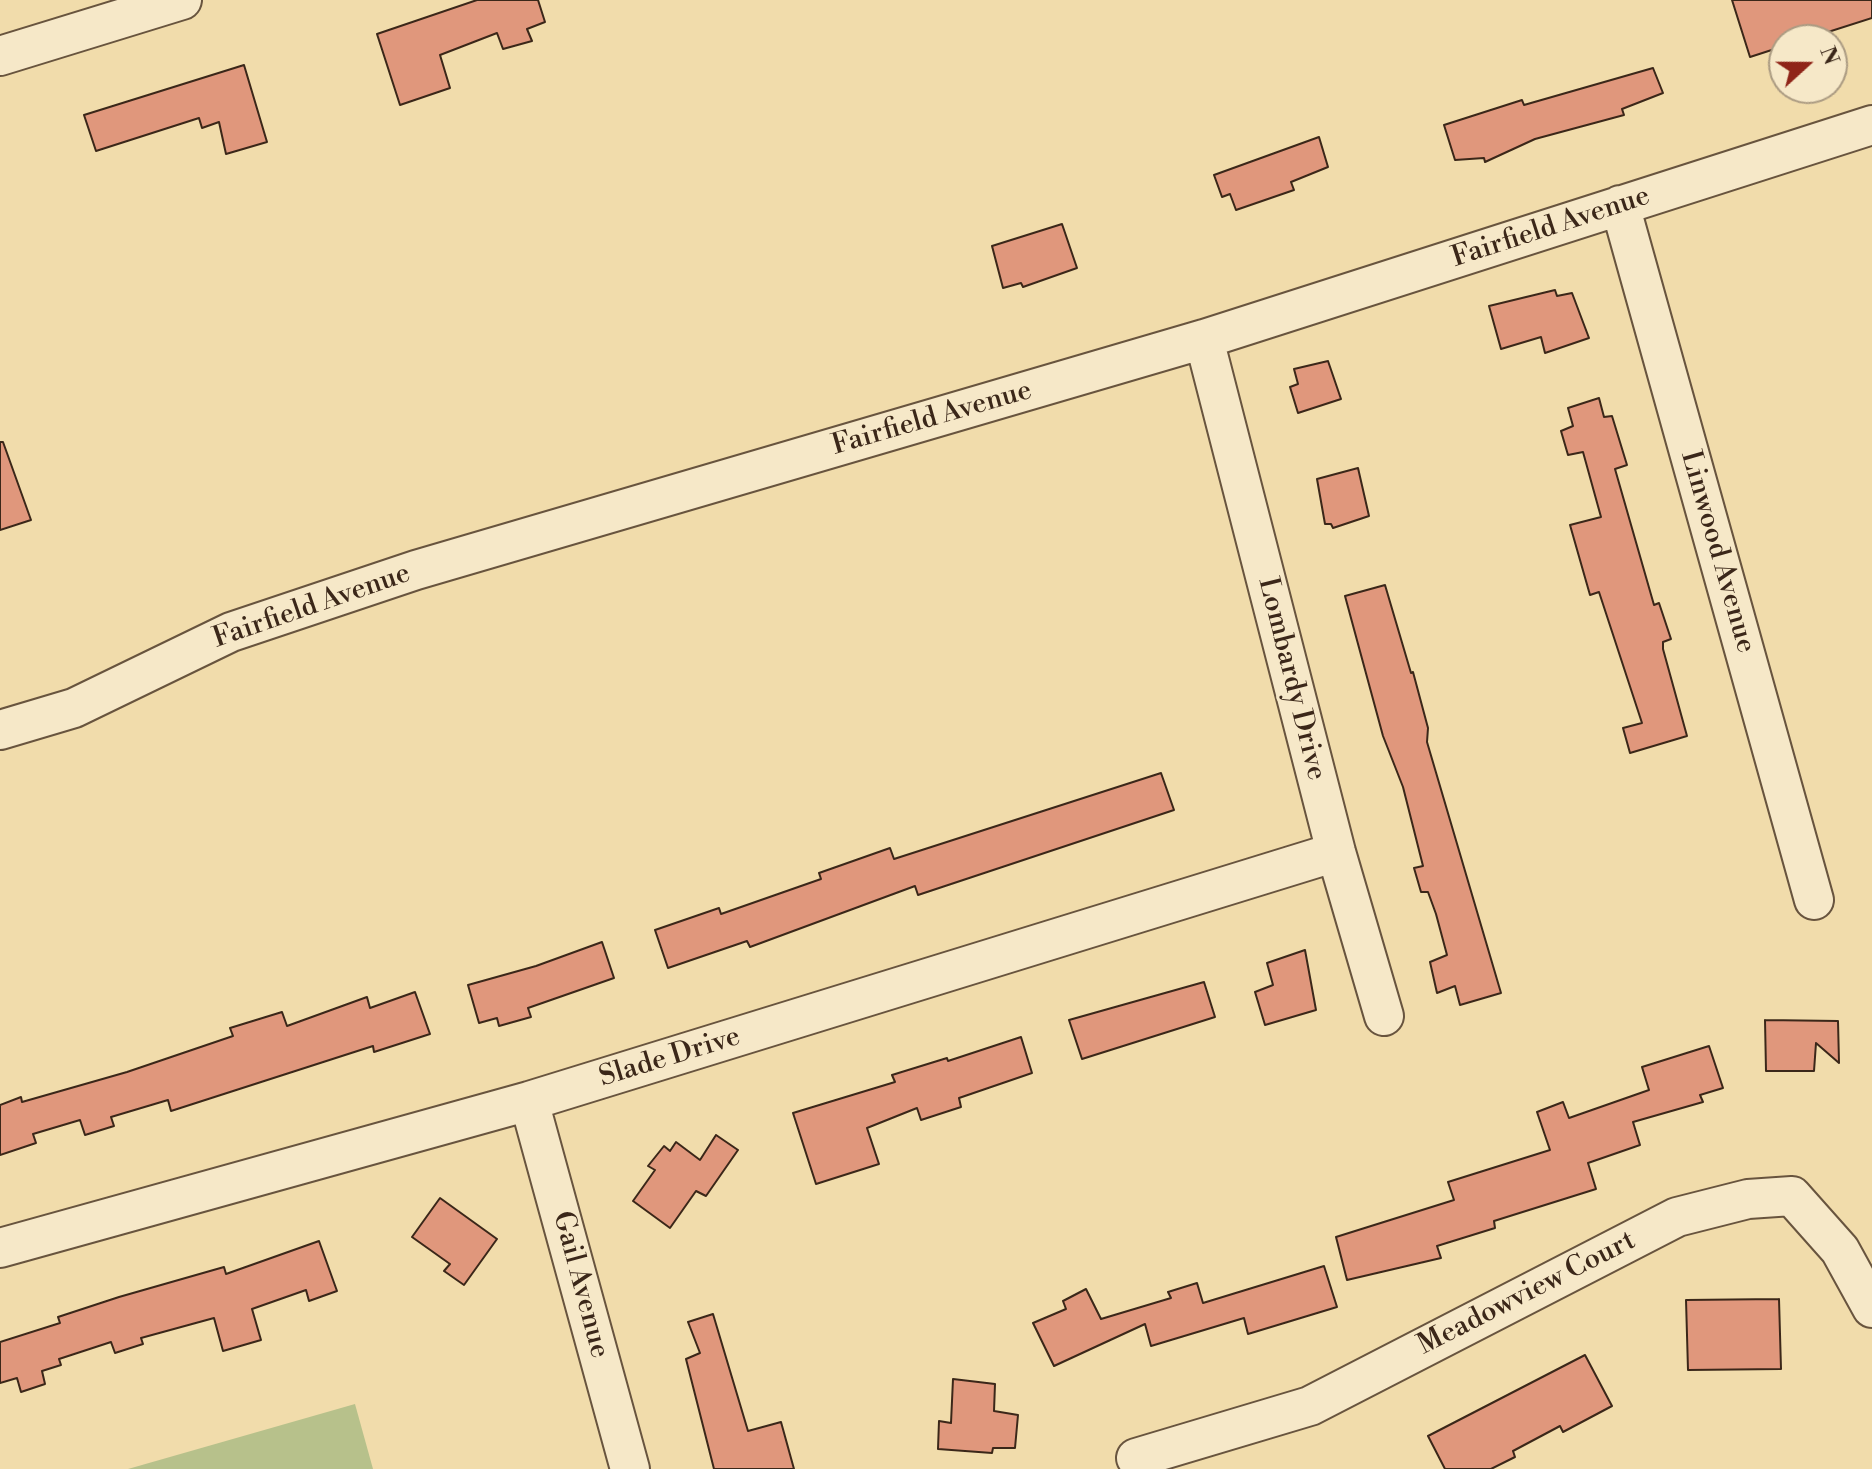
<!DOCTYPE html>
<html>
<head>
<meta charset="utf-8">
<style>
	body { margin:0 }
	#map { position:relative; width:1872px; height:1469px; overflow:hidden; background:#f1dcab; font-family:"Libre Bodoni",serif }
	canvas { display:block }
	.north { position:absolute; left:1768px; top:24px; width:80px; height:80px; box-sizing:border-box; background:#f6e8c8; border:2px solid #ab9b82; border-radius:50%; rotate:69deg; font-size:22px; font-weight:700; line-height:32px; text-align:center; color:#3b2719 }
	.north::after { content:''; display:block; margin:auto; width:28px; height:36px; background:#8f2418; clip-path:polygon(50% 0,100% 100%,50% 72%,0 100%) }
</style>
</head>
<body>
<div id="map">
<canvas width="1872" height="1469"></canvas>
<div class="north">N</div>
</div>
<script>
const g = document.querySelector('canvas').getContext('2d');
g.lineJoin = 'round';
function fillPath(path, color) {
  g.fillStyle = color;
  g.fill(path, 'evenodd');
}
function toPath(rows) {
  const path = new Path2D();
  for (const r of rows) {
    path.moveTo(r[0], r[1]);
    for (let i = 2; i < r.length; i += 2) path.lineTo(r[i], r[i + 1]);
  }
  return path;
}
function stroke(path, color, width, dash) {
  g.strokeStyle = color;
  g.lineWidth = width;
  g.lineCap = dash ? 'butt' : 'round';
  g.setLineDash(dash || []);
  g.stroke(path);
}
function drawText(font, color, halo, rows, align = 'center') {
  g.font = font + ' "Libre Bodoni",serif';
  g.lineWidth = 6;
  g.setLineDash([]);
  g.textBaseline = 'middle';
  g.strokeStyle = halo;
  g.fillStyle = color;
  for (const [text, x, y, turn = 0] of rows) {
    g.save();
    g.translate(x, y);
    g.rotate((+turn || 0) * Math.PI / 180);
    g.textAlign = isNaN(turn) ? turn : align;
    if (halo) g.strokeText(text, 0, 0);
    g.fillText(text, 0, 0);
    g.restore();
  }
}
fillPath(toPath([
	[355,1404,373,1469,128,1469]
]), '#b7c18b');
const building = toPath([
	[477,0,538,0,545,22,527,29,532,41,503,49,497,33,440,55,450,88,400,105,377,34,477,0],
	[1732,0,1872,0,1872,18,1803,40,1784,40,1784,46,1750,57,1732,0],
	[244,65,267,142,226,154,219,122,202,128,199,118,96,151,84,115,244,65],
	[1653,68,1663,93,1622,109,1624,115,1535,139,1485,162,1484,158,1455,160,1444,125,1522,100,1524,105,1653,68],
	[1319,137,1328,167,1291,182,1294,190,1236,210,1230,194,1222,197,1214,175,1319,137],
	[1062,224,1077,268,1023,287,1021,283,1003,288,992,246,1062,224],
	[1555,290,1557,296,1572,293,1589,338,1545,353,1541,337,1501,349,1489,306,1555,290],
	[1328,361,1341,399,1298,413,1290,387,1298,384,1294,369,1328,361],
	[1599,398,1604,417,1612,416,1627,465,1615,469,1654,605,1659,603,1671,639,1663,642,1663,649,1687,736,1630,753,1623,728,1642,723,1599,592,1590,595,1570,525,1601,517,1583,452,1568,455,1561,431,1573,426,1568,408,1599,398],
	[0,442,3,442,31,520,0,530,0,442],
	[1358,468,1369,516,1333,528,1331,524,1325,524,1317,479,1358,468],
	[1385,585,1411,673,1413,672,1428,728,1427,742,1501,993,1460,1005,1455,986,1437,993,1430,962,1447,955,1436,914,1428,892,1421,892,1414,868,1423,866,1403,787,1383,736,1345,596,1385,585],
	[1161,773,1174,810,918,895,915,886,750,947,747,941,668,968,655,930,719,908,721,914,821,879,819,873,890,848,894,859,1161,773],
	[602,942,614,978,528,1008,531,1017,499,1026,497,1018,479,1023,468,985,536,966,602,942],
	[1305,950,1316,1010,1265,1025,1255,992,1273,985,1267,963,1305,950],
	[1204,982,1215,1017,1082,1059,1069,1020,1204,982],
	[415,992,430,1034,374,1052,373,1046,171,1111,168,1100,111,1117,114,1126,85,1135,80,1120,33,1134,36,1143,0,1155,0,1105,21,1097,22,1102,127,1072,233,1036,230,1028,282,1012,287,1026,367,997,370,1008,415,992],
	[1765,1020,1838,1021,1839,1063,1816,1043,1814,1071,1766,1071,1765,1020],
	[1021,1037,1032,1073,959,1098,961,1107,921,1120,917,1108,867,1128,879,1164,816,1184,793,1113,895,1082,892,1075,947,1058,948,1061,1021,1037],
	[1709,1046,1723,1088,1700,1095,1703,1102,1633,1122,1640,1145,1588,1163,1596,1189,1494,1221,1495,1228,1437,1246,1441,1258,1347,1280,1336,1237,1454,1200,1448,1182,1550,1150,1537,1112,1563,1102,1569,1118,1649,1090,1642,1067,1709,1046],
	[716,1135,738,1150,706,1196,696,1191,670,1228,633,1201,655,1170,648,1166,664,1146,670,1151,676,1142,700,1160,716,1135],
	[440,1198,497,1239,464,1285,444,1271,450,1264,412,1237,440,1198],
	[319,1241,337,1291,309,1301,306,1290,252,1309,261,1340,223,1351,214,1318,141,1338,143,1344,115,1353,111,1342,59,1359,61,1365,42,1371,45,1384,21,1392,17,1378,0,1383,0,1342,60,1323,58,1317,119,1297,224,1267,226,1274,319,1241],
	[1324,1266,1337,1307,1248,1334,1244,1318,1151,1346,1145,1324,1054,1366,1033,1323,1066,1309,1063,1301,1086,1289,1101,1319,1171,1298,1168,1292,1197,1283,1203,1303,1324,1266],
	[1779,1299,1781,1369,1688,1370,1686,1300,1779,1299],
	[713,1314,748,1431,781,1422,794,1469,714,1469,686,1359,700,1353,688,1322,713,1314],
	[1585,1355,1612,1406,1563,1432,1560,1426,1513,1451,1515,1457,1491,1469,1445,1469,1428,1436,1585,1355],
	[953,1379,995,1384,994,1411,1018,1415,1015,1448,993,1448,992,1453,938,1449,939,1421,951,1423,953,1379]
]);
fillPath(building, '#e0977c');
stroke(building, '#3b2719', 2);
const minor = toPath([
	[0,56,182,0],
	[1620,205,1814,900],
	[1204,339,1336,852,1384,1016],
	[0,730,74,708,231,632,416,570,1204,339,1872,125],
	[529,1101,630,1469],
	[0,1248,529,1101,1336,852],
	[1136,1458,1310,1406,1677,1217,1748,1199,1792,1196,1840,1250,1872,1308]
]);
stroke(minor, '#68543e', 42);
stroke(minor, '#f6e8c8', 38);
drawText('28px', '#3b2719', '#f6e8c8', [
	["Fairfield Avenue",1551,228,-18],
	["Fairfield Avenue",932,419,-16],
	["Linwood Avenue",1717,552,74],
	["Fairfield Avenue",312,607,-19],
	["Lombardy Drive",1291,679,76],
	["Slade Drive",670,1058,-17],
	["Gail Avenue",580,1285,75],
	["Meadowview Court",1527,1294,-27]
]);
</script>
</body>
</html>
